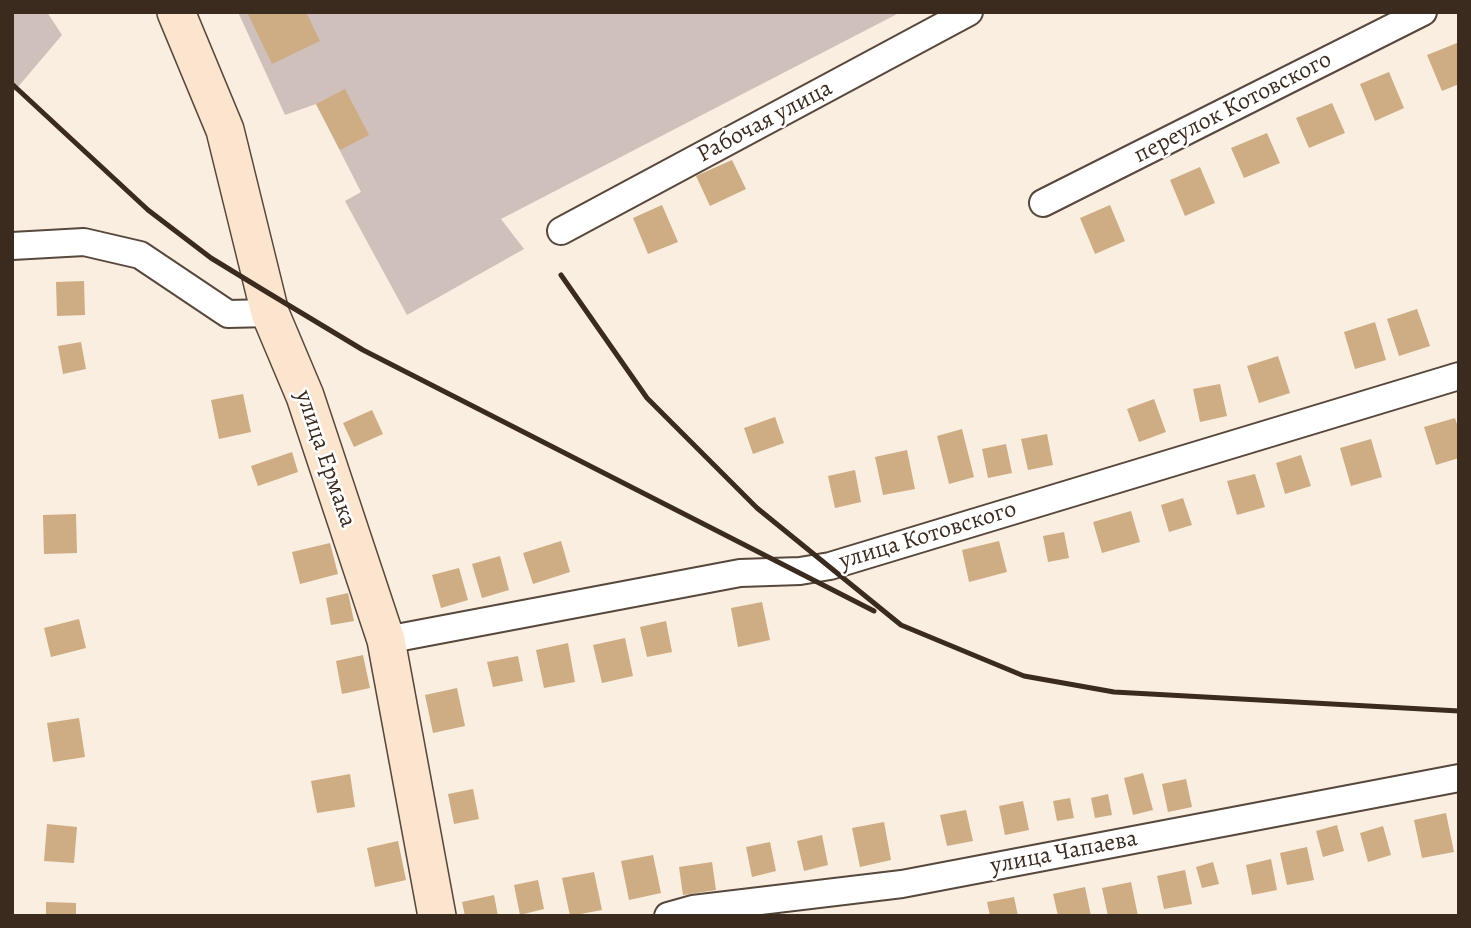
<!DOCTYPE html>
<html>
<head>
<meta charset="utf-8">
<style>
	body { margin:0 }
	#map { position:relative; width:1471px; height:928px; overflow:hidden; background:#faeee0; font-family:Alegreya,serif }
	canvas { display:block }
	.frame { position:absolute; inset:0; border:14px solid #3b2a1e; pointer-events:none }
</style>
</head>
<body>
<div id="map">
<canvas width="1471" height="928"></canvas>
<div class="frame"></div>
</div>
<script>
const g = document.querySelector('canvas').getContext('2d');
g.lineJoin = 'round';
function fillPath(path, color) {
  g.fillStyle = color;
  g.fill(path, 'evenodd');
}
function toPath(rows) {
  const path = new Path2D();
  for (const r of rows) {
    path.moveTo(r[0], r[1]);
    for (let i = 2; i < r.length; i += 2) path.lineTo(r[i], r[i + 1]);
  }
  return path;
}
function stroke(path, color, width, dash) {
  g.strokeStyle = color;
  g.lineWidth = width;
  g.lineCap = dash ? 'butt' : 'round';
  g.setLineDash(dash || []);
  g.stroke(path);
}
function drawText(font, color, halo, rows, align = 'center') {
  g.font = font + ' Alegreya,serif';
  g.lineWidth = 5;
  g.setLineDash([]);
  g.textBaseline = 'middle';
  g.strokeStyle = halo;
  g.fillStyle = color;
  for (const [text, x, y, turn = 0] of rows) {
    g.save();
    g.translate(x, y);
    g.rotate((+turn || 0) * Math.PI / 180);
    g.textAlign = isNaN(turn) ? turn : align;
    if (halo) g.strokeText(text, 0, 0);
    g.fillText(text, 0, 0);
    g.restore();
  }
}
fillPath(toPath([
	[12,12,47,12,62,35,12,94],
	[238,12,901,12,501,219,524,249,407,315,345,201,361,192,316,104,285,115]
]), '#cfc0bb');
fillPath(toPath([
	[247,12,306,12,320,41,272,64],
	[1457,43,1459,84,1442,91,1427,55],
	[1389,72,1404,108,1375,121,1360,84],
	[345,89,369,135,340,150,316,104],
	[1332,103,1345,133,1309,148,1296,118],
	[1267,133,1280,163,1244,178,1231,148],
	[732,160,746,189,710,206,696,176],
	[1200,167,1215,203,1185,216,1170,180],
	[662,205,678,242,648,254,633,218],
	[1110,205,1125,241,1095,254,1080,218],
	[84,281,85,315,57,316,56,282],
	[1417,309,1430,346,1399,356,1387,319],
	[1375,322,1386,360,1355,369,1344,332],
	[81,342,86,369,63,374,58,346],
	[1278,356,1290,393,1259,403,1247,366],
	[1220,384,1227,416,1200,422,1193,389],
	[243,394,251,432,219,439,211,400],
	[1154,399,1166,432,1139,442,1127,409],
	[372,410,383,434,354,447,343,423],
	[775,417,784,443,753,454,744,428],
	[1455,418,1459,430,1459,458,1436,465,1424,427],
	[962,429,974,477,949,484,937,436],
	[1047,434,1053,465,1028,470,1021,439],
	[1371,439,1382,477,1351,486,1340,448],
	[1006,444,1012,473,988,478,982,449],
	[907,450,915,489,883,495,875,457],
	[292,452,298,472,258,486,251,466],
	[1301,455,1311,486,1285,494,1276,463],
	[855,470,861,502,835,508,828,476],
	[1255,474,1265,507,1237,515,1227,481],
	[1183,498,1192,525,1169,532,1161,505],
	[1131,511,1140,542,1102,553,1093,522],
	[76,514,77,553,44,554,43,515],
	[1064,532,1069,558,1048,562,1043,536],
	[561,541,570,572,533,584,523,553],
	[999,541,1007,572,969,582,962,550],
	[330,543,338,574,300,584,292,552],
	[500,556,509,590,482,598,472,564],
	[459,568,468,600,441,608,432,575],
	[348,593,354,621,331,625,326,598],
	[762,602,770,640,738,647,731,608],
	[79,619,86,648,51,657,44,628],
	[666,621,672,652,647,657,640,627],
	[625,638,633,676,602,683,593,645],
	[568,643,575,682,544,688,536,650],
	[363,655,370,688,342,694,336,661],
	[518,656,523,681,493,687,487,662],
	[457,688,465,726,433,733,425,695],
	[79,718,85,757,53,762,47,723],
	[1143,773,1153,810,1133,815,1124,778],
	[350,774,355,807,317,813,311,781],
	[1186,779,1192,807,1168,812,1162,784],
	[473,789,479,819,454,824,448,794],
	[1108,794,1112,815,1095,818,1091,798],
	[1070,798,1074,818,1057,821,1053,801],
	[1023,801,1029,830,1005,835,999,806],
	[966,810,973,841,947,846,940,815],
	[1446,813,1454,852,1422,858,1414,820],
	[884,822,891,860,860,867,852,828],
	[47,824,77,827,74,863,44,861],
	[1337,825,1344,851,1323,857,1316,831],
	[1383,826,1391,855,1368,862,1360,833],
	[822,835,828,865,804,871,797,841],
	[398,841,406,880,375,887,367,848],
	[770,842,776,871,752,877,746,847],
	[1307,847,1314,880,1287,885,1280,853],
	[653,855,661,893,629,900,621,861],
	[1271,859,1277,890,1252,895,1246,865],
	[712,862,716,890,683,895,679,867],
	[1213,862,1219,884,1202,888,1196,867],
	[1185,870,1192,904,1164,909,1157,876],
	[594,872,602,910,570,916,562,878],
	[538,880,544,909,520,915,514,885],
	[1131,882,1138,916,1108,916,1102,888],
	[1085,887,1091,916,1058,916,1053,894],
	[494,895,498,916,465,916,462,902],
	[1014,897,1018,916,990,916,987,902],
	[46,902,76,903,76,916,46,916]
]), '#ceac84');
const street = toPath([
	[1043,203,1423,12],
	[561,231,969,12],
	[12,246,84,242,140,255,228,314,270,313],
	[386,640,740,573,800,571,830,566,1459,376],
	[668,916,693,909,902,884,1459,778]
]);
const secondary = toPath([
	[176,12,225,130,270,313,305,396,386,640,437,916]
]);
stroke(street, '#58473b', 30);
stroke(secondary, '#58473b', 40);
stroke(street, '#fff', 26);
stroke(secondary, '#fbe5cf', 37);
stroke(toPath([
	[12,84,148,210,211,258,265,291,363,350,874,611],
	[561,275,647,398,757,508,901,625,1024,676,1114,692,1459,711]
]), '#3b2a1e', 5);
drawText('24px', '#3b2a1e', '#fff', [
	["переулок Котовского",1233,108,-27],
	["Рабочая улица",765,122,-28],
	["улица Ермака",325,459,71],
	["улица Котовского",928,536,-17],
	["улица Чапаева",1064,853,-11]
]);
</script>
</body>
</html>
